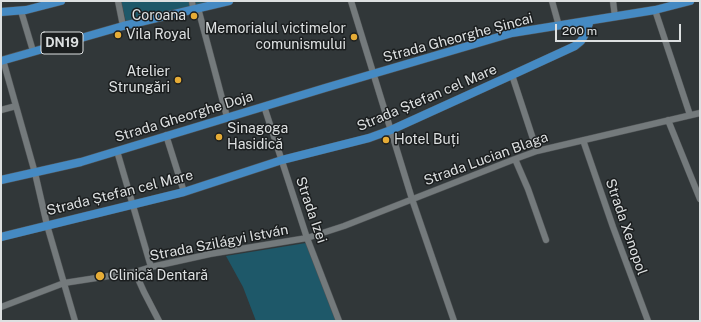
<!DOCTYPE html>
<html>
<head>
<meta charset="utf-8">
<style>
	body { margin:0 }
	#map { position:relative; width:701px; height:322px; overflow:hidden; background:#313739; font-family:"Public Sans",sans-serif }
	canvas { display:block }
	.frame { position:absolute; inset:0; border:2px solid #dde0e1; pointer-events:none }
	.scale { position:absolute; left:555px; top:24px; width:126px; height:18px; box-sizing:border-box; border:2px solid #dde0e1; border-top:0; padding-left:5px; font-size:12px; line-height:14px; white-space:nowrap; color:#dde0e1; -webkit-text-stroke:3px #1b1e1f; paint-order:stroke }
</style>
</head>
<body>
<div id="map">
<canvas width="701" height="322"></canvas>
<div class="frame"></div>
<div class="scale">200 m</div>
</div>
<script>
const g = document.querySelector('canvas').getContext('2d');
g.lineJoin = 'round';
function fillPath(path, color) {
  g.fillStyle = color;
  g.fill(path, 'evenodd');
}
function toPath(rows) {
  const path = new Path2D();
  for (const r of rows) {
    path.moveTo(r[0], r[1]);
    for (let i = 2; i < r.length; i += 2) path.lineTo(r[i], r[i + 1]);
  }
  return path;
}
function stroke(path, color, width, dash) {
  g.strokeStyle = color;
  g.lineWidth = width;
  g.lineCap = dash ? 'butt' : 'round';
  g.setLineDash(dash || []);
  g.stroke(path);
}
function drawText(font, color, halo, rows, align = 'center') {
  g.font = font + ' "Public Sans",sans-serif';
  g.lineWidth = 3;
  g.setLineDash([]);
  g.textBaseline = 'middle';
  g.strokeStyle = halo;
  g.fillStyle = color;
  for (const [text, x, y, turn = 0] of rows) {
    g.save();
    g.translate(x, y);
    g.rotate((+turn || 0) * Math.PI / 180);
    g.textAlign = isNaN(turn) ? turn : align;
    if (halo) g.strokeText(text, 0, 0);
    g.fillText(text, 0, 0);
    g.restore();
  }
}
fillPath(toPath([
	[121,1,215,1,126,22],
	[306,243,336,321,256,321,243,287,226,256]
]), '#1e5869');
const minor = toPath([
	[118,1,123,26],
	[192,1,193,9],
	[351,1,412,199,454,321],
	[552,1,559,26],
	[613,1,615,17],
	[198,8,227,117],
	[655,10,690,115],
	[21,11,33,51],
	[3,60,35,173,47,225,75,321],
	[512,75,537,151],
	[264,106,307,238,339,321],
	[1,110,16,106],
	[668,120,700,199],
	[166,135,184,192],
	[583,140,613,227,648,321],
	[117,151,151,267],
	[515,159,528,189,546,240],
	[135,272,144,292,159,321],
	[1,307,64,283,135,272,151,267,210,254,307,238,344,226,515,159,537,151,700,113]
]);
const major = toPath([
	[1,12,26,10,61,1],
	[1,61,123,26,229,1],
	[1,180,81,162,325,88,512,33,655,10,690,1],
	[1,237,184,192,282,160,369,138,391,130,512,75,575,46,581,41,584,36,590,21]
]);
stroke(minor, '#505456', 7);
stroke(major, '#505456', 9);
stroke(minor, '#747a7c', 6);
stroke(major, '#458ac3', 8);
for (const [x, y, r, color] of [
	[194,16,4,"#e6ac36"],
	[118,35,4,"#e6ac36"],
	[354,37,4,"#e6ac36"],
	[178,80,4,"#e6ac36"],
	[219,137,4,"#e6ac36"],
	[386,140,4,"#e6ac36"],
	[100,276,5,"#e6ac36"]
]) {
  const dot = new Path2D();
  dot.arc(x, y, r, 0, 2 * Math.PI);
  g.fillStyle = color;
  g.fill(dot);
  stroke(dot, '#1b1e1f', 1.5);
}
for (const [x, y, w] of [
	[62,43,42]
]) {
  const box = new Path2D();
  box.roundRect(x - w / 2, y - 11, w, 22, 3);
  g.fillStyle = '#1b1e1f';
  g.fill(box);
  stroke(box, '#dde0e1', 1);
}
drawText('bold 13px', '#dde0e1', null, [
	["DN19",62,43]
]);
drawText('14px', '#dde0e1', '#1b1e1f', [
	["Coroana",186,16,"right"],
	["Memorialul victimelor",346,29,"right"],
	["comunismului",346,45,"right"],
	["Vila Royal",126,35],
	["Atelier",170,72,"right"],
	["Strungări",170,88,"right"],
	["Sinagoga",227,129],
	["Hasidică",227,145],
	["Hotel Buți",394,140],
	["Clinică Dentară",109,276]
], 'left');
drawText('14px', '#dde0e1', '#1b1e1f', [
	["Strada Gheorghe Șincai",458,38,-15],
	["Strada Ștefan cel Mare",427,98,-23],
	["Strada Gheorghe Doja",184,117,-17],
	["Strada Lucian Blaga",486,159,-20],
	["Strada Ștefan cel Mare",120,193,-14],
	["Strada Izei",311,210,71],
	["Strada Xenopol",626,227,71],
	["Strada Szilágyi István",219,243,-11]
]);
</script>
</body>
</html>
